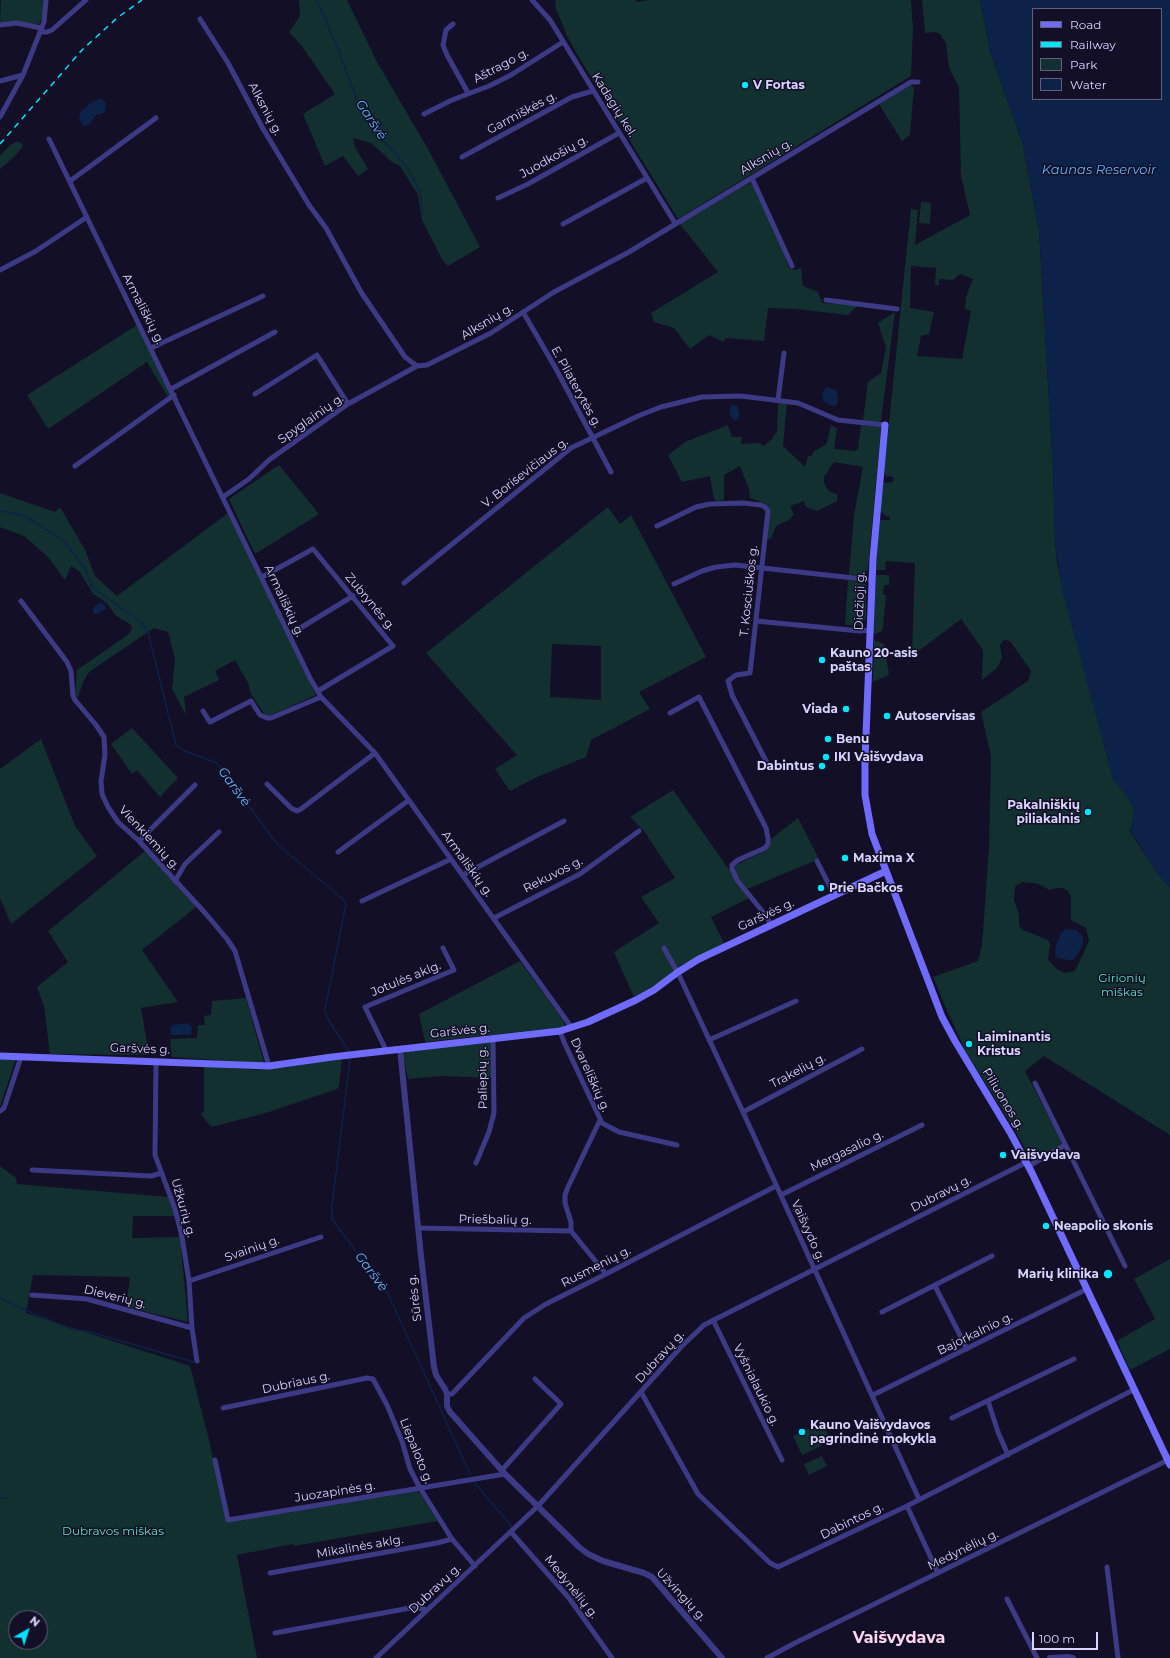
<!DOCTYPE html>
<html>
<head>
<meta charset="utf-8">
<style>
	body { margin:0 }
	#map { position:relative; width:1170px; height:1658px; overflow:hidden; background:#130f26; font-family:Montserrat,sans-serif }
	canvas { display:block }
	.legend { position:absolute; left:1032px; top:8px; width:130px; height:92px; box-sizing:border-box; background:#130f26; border:1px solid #625e7d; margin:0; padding:5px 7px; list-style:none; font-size:12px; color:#d9d4ff }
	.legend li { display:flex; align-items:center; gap:8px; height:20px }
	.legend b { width:20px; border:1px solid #625e7d }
	.north { position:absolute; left:8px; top:1610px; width:40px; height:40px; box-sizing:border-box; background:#130f26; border:1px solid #625e7d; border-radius:50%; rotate:39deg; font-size:11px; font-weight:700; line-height:16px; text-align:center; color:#d9d4ff }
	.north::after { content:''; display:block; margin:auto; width:14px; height:18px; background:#00e5ff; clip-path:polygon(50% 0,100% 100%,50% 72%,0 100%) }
	.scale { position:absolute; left:1032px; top:1632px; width:66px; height:18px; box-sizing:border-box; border:2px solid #d9d4ff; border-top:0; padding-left:5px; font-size:12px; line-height:14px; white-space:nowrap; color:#d9d4ff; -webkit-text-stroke:3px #130f26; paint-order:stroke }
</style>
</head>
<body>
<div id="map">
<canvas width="1170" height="1658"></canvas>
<ul class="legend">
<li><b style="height:5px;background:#6f6bff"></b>Road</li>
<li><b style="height:5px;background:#00e5ff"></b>Railway</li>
<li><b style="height:11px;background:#12302f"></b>Park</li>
<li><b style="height:11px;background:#0c2248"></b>Water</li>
</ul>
<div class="north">N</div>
<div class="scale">100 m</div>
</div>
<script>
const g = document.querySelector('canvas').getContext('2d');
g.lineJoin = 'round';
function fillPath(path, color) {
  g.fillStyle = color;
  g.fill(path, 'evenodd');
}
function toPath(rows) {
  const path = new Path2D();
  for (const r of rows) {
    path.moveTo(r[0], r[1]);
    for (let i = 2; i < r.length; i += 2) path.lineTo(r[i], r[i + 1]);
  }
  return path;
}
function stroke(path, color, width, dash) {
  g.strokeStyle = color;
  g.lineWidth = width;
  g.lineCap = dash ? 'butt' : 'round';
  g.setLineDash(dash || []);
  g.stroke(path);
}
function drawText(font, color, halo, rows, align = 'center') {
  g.font = font + ' Montserrat,sans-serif';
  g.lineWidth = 3;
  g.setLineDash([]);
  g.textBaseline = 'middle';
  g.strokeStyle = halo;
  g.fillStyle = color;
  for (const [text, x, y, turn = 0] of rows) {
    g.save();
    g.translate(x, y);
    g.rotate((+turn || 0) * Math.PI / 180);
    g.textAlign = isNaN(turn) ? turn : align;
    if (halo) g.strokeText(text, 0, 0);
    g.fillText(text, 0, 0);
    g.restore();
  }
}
fillPath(toPath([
	[1,0,44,0,42,19,39,24,0,23],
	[299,0,347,0,377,62,428,149,480,247,448,266,443,261,422,220,418,195,400,166,392,162,371,143,353,138,355,147,368,169,358,176,343,156,325,166,303,114,335,94,301,45,289,32,300,16],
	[556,0,636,0,637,2,649,0,911,0,913,29,911,76,678,219,577,54,567,36,555,6],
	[922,0,980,0,990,51,1023,145,1039,230,1053,469,1055,543,1057,563,1113,779,1128,797,1133,807,1134,817,1130,830,1133,836,1158,874,1170,888,1170,1135,1044,1056,1025,1071,1061,1141,1061,1144,1059,1146,1032,1162,1015,1130,966,1052,945,1006,933,977,978,961,982,946,989,847,991,756,981,712,1028,681,1031,671,1010,641,1004,640,1000,645,1002,658,997,668,982,680,983,650,961,619,912,656,915,563,886,561,885,570,876,570,879,520,890,520,890,517,886,516,880,511,883,483,893,482,893,477,886,476,884,471,911,209,918,210,915,245,970,215,961,176,959,87,949,68,946,43,940,34,936,32,925,33],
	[911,266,936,268,935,285,939,285,939,279,953,280,960,274,973,279,966,297,965,309,971,311,962,359,917,356,921,336,929,334,934,312,910,308],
	[1022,882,1034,883,1041,885,1049,890,1057,888,1063,888,1067,890,1071,896,1071,920,1086,928,1089,941,1075,971,1064,973,1057,969,1048,960,1050,944,1048,940,1023,930,1019,926,1019,914,1014,900,1015,887],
	[911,85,914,88,910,135,902,141,879,104],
	[16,142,20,142,23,146,14,157,0,169,0,156,10,145],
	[751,182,779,240,789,268,794,270,801,268,803,286,818,292,822,303,858,305,848,315,796,309,768,308,764,341,726,338,723,342,709,335,690,349,674,328,654,322,651,313,718,272,680,224],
	[921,202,931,203,930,224,919,223],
	[895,312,881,421,880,423,863,420,868,382,881,373,886,347,878,323],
	[137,325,172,395,168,397,147,362,48,429,27,395],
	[780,403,787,403,783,446,805,467,808,456,812,456,813,452,825,445,827,442,831,425,837,428,834,449,855,451,858,449,861,425,881,427,868,570,862,576,849,575,854,515,863,467,834,462,824,477,824,483,829,491,837,494,837,501,817,511,806,507,804,501,790,506,794,515,789,520,776,526,771,539,767,539,769,508,766,504,750,498,749,489,740,466,724,475,724,500,717,501,714,499,710,476,682,482,668,455,685,442,728,425,732,437,742,437,741,444,759,443,764,446,772,439,777,431,778,404],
	[279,465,319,514,255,554,229,499],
	[0,493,55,512,60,507,85,550,95,576,117,596,228,513,316,695,269,716,265,715,251,694,248,683,235,660,215,671,219,680,184,697,186,715,172,689,175,659,168,632,154,628,89,672,84,680,78,697,75,696,77,670,129,634,132,629,131,625,115,615,107,603,93,594,79,571,71,566,65,580,48,557,24,536,0,527],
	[608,507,620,524,631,515,706,657,639,692,650,709,591,740,586,757,537,777,510,791,495,769,517,755,426,653],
	[552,644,601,646,601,700,550,697],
	[876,575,889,575,889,585,884,585,883,595,886,595,883,627,882,631,875,634,873,632],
	[848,580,866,584,866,619,860,625,845,625],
	[874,640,884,644,889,675,873,682],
	[132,728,178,778,160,797,137,770,132,774,111,744],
	[41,739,75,826,97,856,11,924,0,898,0,769],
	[673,790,749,898,711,917,724,943,680,966,657,984,634,997,614,952,659,923,641,897,675,878,644,831,630,817],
	[798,818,819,859,747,889,734,872,735,866,738,864,765,851,770,845,771,839],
	[145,851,196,907,142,950,178,1002,141,1008,149,1055,50,1054,44,1006,37,987,68,962,48,931],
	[520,961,565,1023,564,1027,425,1042,419,1014],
	[246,998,264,1063,172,1057,170,1039,197,1038,198,1025,205,1025,204,1016,211,1015,212,1001],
	[490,1041,491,1044,492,1078,441,1076,408,1079,403,1054,408,1051],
	[0,1058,16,1058,0,1107],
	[342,1058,339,1086,337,1089,266,1113,211,1127,201,1114,204,1111,204,1066,259,1070,283,1068],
	[0,1166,16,1178,17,1184,168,1197,175,1216,133,1216,132,1238,180,1237,188,1322,126,1307,130,1277,33,1275,26,1313,190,1366,209,1440,227,1522,417,1491,421,1495,438,1521,294,1546,293,1544,237,1555,257,1658,0,1658],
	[16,1618,40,1618,40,1642,16,1642],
	[1170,1259,1170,1349,1130,1370,1117,1341,1155,1319,1134,1279],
	[823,1422,831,1441,802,1455,793,1436],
	[822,1456,827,1466,809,1475,804,1464]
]), '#12302f');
fillPath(toPath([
	[980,0,1170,0,1170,888,1158,874,1130,830,1134,817,1133,807,1128,797,1113,779,1061,586,1055,543,1053,469,1039,230,1023,145,990,51],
	[1033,9,1161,9,1161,99,1033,99],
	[100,98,106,103,105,112,102,114,96,115,89,125,83,126,79,119,80,113,89,104],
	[827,387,835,390,837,392,838,400,836,406,829,405,823,401,822,393],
	[733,404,738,406,739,417,736,421,733,420,730,415,730,407],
	[100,602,105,605,106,609,97,614,93,613,93,608],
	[1066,929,1076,930,1083,936,1083,945,1075,958,1071,961,1058,958,1055,954,1056,944,1062,932],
	[188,1023,192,1027,191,1035,172,1035,171,1034,170,1029,172,1025]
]), '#0c2248');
stroke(toPath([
	[317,0,339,51,358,104,383,140,406,166,420,192,423,213],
	[0,511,23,515,63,540,84,567,93,588,142,623,148,632,176,745,185,751,217,763,277,844,343,899,346,904,325,1010,328,1019,348,1050],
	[350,1060,332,1206,332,1219,388,1294,470,1474],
	[0,1298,32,1313,71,1329,86,1331,194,1362],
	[474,1482,512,1527],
	[0,1498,7,1498]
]), '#0c2248', 1.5);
stroke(toPath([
	[532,0,550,20,675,223],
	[200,19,228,63,262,127,309,205,326,228,361,292,405,357,417,366,427,365,491,333,554,292,629,252,911,82,918,82],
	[453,24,446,30,443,45,447,55,468,93],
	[0,25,17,23,41,28],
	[40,32,47,32,52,30,86,0],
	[0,81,23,75],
	[424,114,452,100,489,86,511,75,563,42],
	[0,117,23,75,44,22,46,0],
	[49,139,310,678,321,697,375,753,572,1028],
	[462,157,572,97,593,91],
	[752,178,792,266],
	[70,181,156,118],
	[498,198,528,184,619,133],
	[563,224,647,178],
	[0,270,36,251,87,217],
	[826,300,897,309],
	[523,312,555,367,611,472],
	[151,348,263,296],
	[171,389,275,332],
	[255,394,317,355,348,404],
	[778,400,784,353],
	[75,466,174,395],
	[223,497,249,479,269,460,348,404,417,366],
	[657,526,696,507,710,504,743,503,761,505,765,507,768,511,750,673,736,675,728,681,732,695,768,765],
	[262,577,313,549,393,646,318,691],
	[404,583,571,448,638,416,661,407,702,397,741,396,798,403,838,420,885,425],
	[674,584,702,571,716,567,735,565,872,580],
	[21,601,67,662,71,671,73,696,75,700,96,725,104,737,105,755,101,781,102,794,108,807,118,822,139,841,206,914,227,939,235,951,269,1066],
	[756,621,860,631,870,630],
	[289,635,353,596],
	[203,711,210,722,251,701,260,715,267,718,271,718,321,697],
	[670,713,699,697,766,828,768,838,768,844,765,848,738,860,732,865,732,869,737,880,767,917,771,925],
	[267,784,291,808,297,811,301,809,375,753],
	[139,841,195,785],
	[338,852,409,800],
	[817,861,834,895],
	[463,875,564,821],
	[175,881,185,864,219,832],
	[362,901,451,859],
	[494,918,580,874,639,831],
	[664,948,679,975,743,1112,919,1499],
	[560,1031,564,1042,602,1123,619,1132,677,1145],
	[709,1040,796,1001],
	[386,1050,365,1007,454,970,443,948],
	[156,1061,155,1155,175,1209,182,1237,189,1281,192,1328,197,1361],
	[1035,1083,1125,1266],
	[0,1111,4,1108,21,1057],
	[743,1112,862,1049],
	[600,1120,568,1187,565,1195,565,1203,571,1222,571,1231,606,1274],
	[476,1163,489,1132,494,1113,493,1039],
	[1029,1166,1065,1145],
	[32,1170,151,1176,162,1173],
	[781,1195,922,1125],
	[418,1228,571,1231],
	[189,1281,321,1237],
	[935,1286,967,1349],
	[32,1295,87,1299,192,1328],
	[882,1312,992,1256],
	[713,1320,782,1460],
	[641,1392,698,1494,770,1563,778,1567,907,1506,1135,1389],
	[447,1394,452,1394,524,1318,546,1304,606,1274,776,1186],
	[873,1395,1087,1289],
	[988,1401,998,1432,1008,1455],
	[223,1408,367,1378,373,1379,387,1405,402,1441,410,1469,420,1488,452,1539,475,1566],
	[952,1418,1074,1359],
	[215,1460,228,1520,505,1474],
	[502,1470,561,1404,535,1379],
	[907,1506,938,1573],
	[511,1532,569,1598,612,1658],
	[1107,1567,1118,1658],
	[270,1573,437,1543,452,1539],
	[1007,1599,1037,1658],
	[275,1633,410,1608,424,1609,426,1611],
	[376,1658,538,1506,681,1347,704,1325,1027,1162],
	[767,1658,795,1643,1168,1460]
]), '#3d3a85', 5);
stroke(toPath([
	[400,1049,421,1256,434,1367,436,1375,445,1389,447,1394,447,1406,450,1412,505,1474,579,1547,588,1554,603,1561,644,1573,652,1577,722,1658],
	[1050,1658,1067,1657,1073,1658]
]), '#3d3a85', 6);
stroke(toPath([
	[885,425,873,559,865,760,865,795,872,834,942,1017,955,1041,1011,1134,1032,1173,1170,1465],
	[0,1056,269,1066,332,1057,560,1031,588,1022,636,1000,654,990,678,972,699,959,886,871]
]), '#6f6bff', 7);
stroke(toPath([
	[0,144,82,50,117,18,142,0]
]), '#00e5ff', 1.5, [6, 5]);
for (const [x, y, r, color] of [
	[745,85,4,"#00e5ff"],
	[822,660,4,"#00e5ff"],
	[846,709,4,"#00e5ff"],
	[887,716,4,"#00e5ff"],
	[828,739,4,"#00e5ff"],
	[826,757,4,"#00e5ff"],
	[822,766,4,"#00e5ff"],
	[1088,812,4,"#00e5ff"],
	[845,858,4,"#00e5ff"],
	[821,888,4,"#00e5ff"],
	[969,1044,4,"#00e5ff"],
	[1003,1155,4,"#00e5ff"],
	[1046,1226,4,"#00e5ff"],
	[1108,1274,5,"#00e5ff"],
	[802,1432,4,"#00e5ff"]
]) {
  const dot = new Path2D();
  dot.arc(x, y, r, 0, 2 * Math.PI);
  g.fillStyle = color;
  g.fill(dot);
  stroke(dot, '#130f26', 1.5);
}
drawText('12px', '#d9d4ff', '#130f26', [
	["Aštrago g.",501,66,-28],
	["Kadagių kel.",614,105,58],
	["Alksnių g.",265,109,62],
	["Garmiškės g.",522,113,-28],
	["Juodkošių g.",554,157,-29],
	["Alksnių g.",766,157,-31],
	["Armališkių g.",143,309,63],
	["Alksnių g.",487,322,-31],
	["E. Pliaterytės g.",576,387,61],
	["Spyglainių g.",311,419,-35],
	["V. Borisevičiaus g.",525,473,-38],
	["T. Kosciuškos g.",749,591,-84],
	["Armališkių g.",284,601,65],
	["Didžioji g.",860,601,-88],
	["Zubrynės g.",370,602,50],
	["Vienkiemių g.",149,838,47],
	["Armališkių g.",467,864,54],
	["Rekuvos g.",553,875,-27],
	["Garšvės g.",766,915,-25],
	["Jotulės aklg.",406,979,-22],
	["Garšvės g.",460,1031,-6],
	["Garšvės g.",140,1049,2],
	["Trakelių g.",798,1071,-28],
	["Dvareliškių g.",590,1075,66],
	["Paliepių g.",483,1078,-91],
	["Piliuonos g.",1003,1099,59],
	["Mergasalio g.",847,1151,-26],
	["Dubravų g.",941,1194,-27],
	["Užkurių g.",183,1208,74],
	["Priešbalių g.",495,1220,1],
	["Vaišvydo g.",808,1231,66],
	["Svainių g.",252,1249,-19],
	["Rusmenių g.",596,1267,-27],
	["Dieverių g.",115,1297,14],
	["Sūrės g.",415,1298,-97],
	["Bajorkalnio g.",975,1334,-26],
	["Dubravų g.",660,1357,-48],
	["Dubriaus g.",296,1383,-12],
	["Vyšnialaukio g.",756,1385,64],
	["Liepaloto g.",416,1451,68],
	["Juozapinės g.",335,1492,-9],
	["Dabintos g.",852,1521,-26],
	["Mikalinės aklg.",360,1547,-10],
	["Medynėlių g.",963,1550,-26],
	["Medynėlių g.",571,1587,51],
	["Dubravų g.",435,1589,-43],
	["Užvingių g.",681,1595,47]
]);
drawText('bold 12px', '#d9d4ff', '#130f26', [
	["V Fortas",753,85],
	["Kauno 20-asis",830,653],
	["paštas",830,667],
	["Viada",838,709,"right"],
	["Autoservisas",895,716],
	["Benu",836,739],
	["IKI Vaišvydava",834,757],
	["Dabintus",814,766,"right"],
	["Pakalniškių",1080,805,"right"],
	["piliakalnis",1080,819,"right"],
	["Maxima X",853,858],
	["Prie Bačkos",829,888],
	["Laiminantis",977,1037],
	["Kristus",977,1051],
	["Vaišvydava",1011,1155],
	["Neapolio skonis",1054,1226],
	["Marių klinika",1099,1274,"right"],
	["Kauno Vaišvydavos",810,1425],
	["pagrindinė mokykla",810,1439]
], 'left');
drawText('12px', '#5fe0c0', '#130f26', [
	["Girionių",1122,978],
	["miškas",1122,992],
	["Dubravos miškas",113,1531]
]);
drawText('italic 13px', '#62b6ff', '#130f26', [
	["Garšvė",371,120,57],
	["Kaunas Reservoir",1099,170],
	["Garšvė",234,787,54],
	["Garšvė",371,1272,53]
]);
drawText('bold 16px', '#ffd6f0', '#130f26', [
	["Vaišvydava",899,1638]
]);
</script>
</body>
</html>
